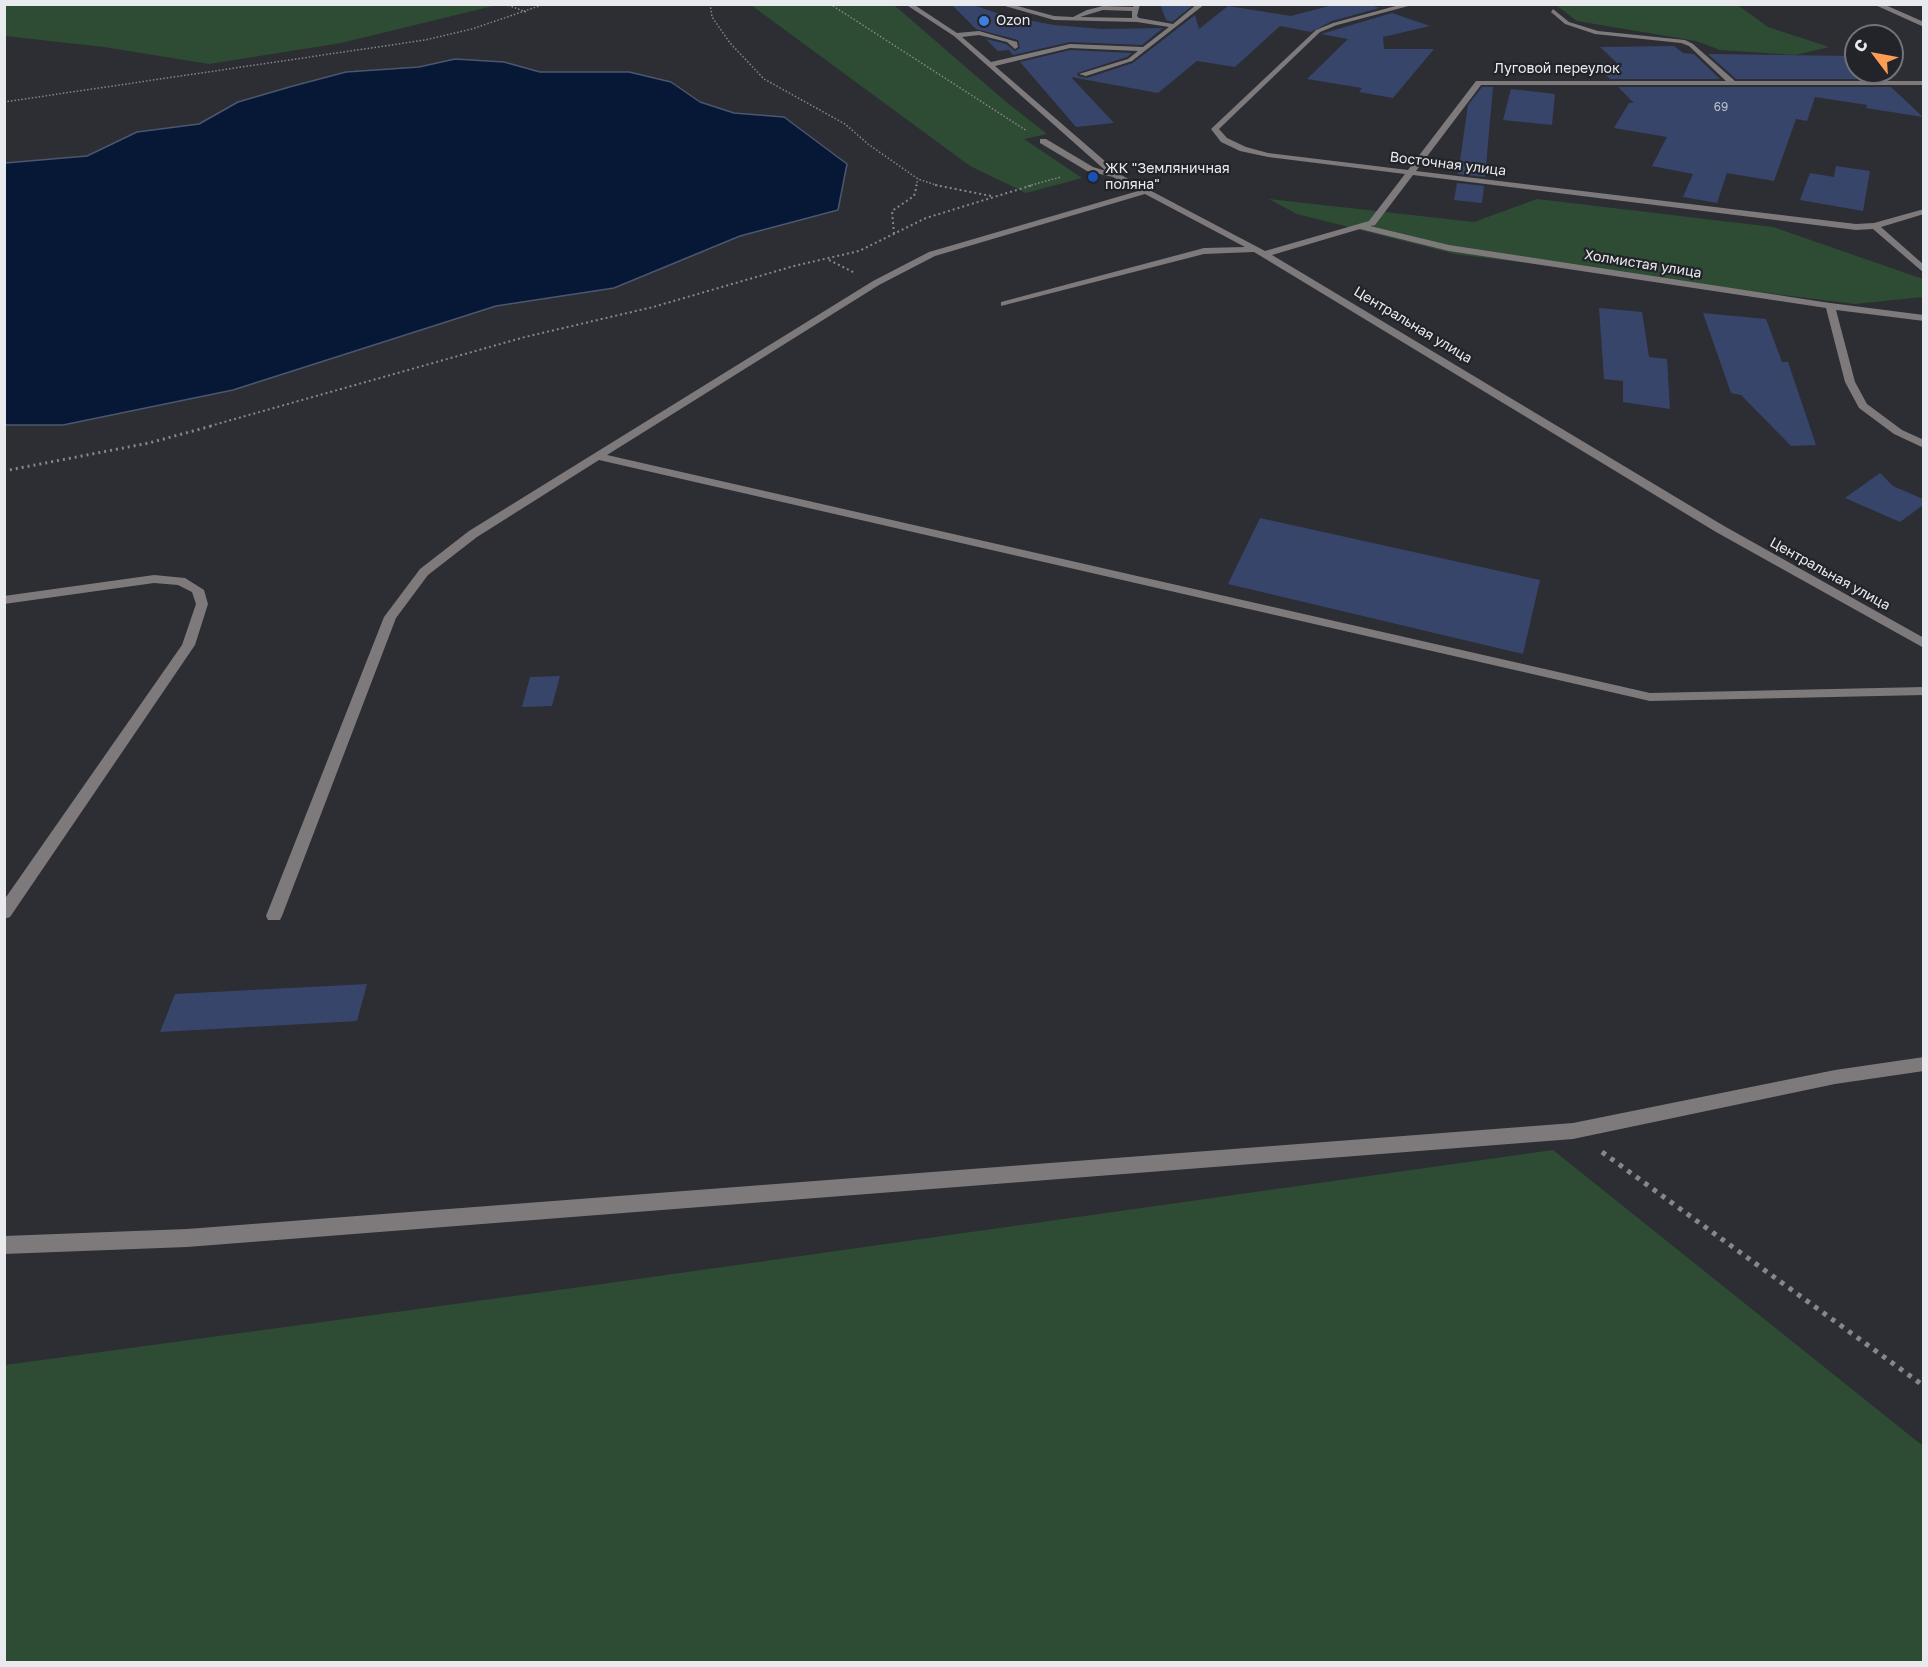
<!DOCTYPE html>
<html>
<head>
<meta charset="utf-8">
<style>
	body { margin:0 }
	#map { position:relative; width:1928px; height:1667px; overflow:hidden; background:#2c2e34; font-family:"Golos Text",sans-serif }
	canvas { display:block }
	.frame { position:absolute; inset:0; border:6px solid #e9eaee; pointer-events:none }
	.north { position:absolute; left:1844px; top:24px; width:60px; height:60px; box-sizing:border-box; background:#22242a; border:2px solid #727378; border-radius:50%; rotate:302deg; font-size:16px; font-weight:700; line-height:24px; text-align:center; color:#e9eaee }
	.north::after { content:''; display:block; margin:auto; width:21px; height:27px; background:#fd9d54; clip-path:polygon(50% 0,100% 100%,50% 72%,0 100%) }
</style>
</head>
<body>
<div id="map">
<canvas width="1928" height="1667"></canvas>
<div class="frame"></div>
<div class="north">С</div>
</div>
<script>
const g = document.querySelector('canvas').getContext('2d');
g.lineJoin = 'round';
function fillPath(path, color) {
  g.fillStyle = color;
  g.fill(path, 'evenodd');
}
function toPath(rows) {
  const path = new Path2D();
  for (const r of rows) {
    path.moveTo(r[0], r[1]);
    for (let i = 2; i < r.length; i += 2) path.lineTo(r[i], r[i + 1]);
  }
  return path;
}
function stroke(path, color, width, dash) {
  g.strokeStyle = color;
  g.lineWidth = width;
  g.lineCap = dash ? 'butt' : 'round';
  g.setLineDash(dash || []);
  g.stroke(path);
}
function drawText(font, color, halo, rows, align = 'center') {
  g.font = font + ' "Golos Text",sans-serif';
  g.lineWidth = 4.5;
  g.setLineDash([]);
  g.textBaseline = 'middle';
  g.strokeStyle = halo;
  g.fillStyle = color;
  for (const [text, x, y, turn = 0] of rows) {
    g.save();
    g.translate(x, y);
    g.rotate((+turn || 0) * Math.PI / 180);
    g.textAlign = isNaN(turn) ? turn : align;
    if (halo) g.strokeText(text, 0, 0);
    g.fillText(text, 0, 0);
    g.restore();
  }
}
fillPath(toPath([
	[5,4,497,4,497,5,341,43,209,64,104,47,5,36],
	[751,5,894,5,1005,101,1047,134,1024,139,1082,178,1026,193,970,166],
	[1556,5,1774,5,1739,6,1768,27,1829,47,1795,55,1720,50,1696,41,1577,21],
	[1269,199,1474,222,1537,199,1773,227,1923,279,1923,297,1855,304,1455,254,1297,214],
	[1553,1150,1923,1446,1923,1662,5,1662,5,1365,595,1285]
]), '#2e4c33');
const water = toPath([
	[455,59,504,62,540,72,629,72,671,82,700,102,734,113,784,117,847,164,838,210,740,236,614,288,496,306,233,390,63,425,5,425,5,163,87,156,137,132,199,124,238,102,293,86,346,72,419,67,455,59]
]);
fillPath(water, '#071837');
stroke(water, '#4b576e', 1.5);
fillPath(toPath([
	[951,4,970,4,1006,16,1054,25,1102,29,1163,28,1142,45,1070,42,1013,55,1009,50,998,51,986,39,1006,44,1015,51,1020,48,1018,40,976,29],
	[1160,4,1191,4,1192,6,1172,22,1166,20],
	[1337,4,1368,4,1379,8,1332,21,1311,32,1280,26,1235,67,1197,61,1158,93,1071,77,1114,123,1076,127,1020,62,1070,50,1132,53,1127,57,1077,73,1078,76,1087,78,1133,63,1195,15,1199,29,1228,6,1291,16],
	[1392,13,1430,26,1383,37,1384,49,1434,49,1393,98,1359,92,1362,88,1307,79,1348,39,1321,34],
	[1674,46,1683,53,1694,54,1720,79,1610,79,1594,63,1617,63,1600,47],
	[1708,54,1854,56,1856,72,1873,72,1881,79,1736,79],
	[1482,87,1493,87,1485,177,1458,174,1468,105],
	[1618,87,1891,87,1923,117,1866,108,1867,105,1815,97,1807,121,1796,119,1774,181,1727,173,1717,203,1683,197,1693,174,1652,166,1667,137,1614,128,1629,103,1634,103],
	[1511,89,1555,94,1552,125,1503,120],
	[1836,166,1870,171,1863,211,1800,200,1810,173,1834,177],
	[1457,183,1484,186,1482,203,1454,200],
	[1599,308,1642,312,1649,357,1667,359,1670,409,1623,402,1623,381,1604,379],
	[1703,313,1766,319,1782,362,1788,362,1816,445,1791,446,1741,395,1731,393],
	[1880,473,1893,486,1923,499,1923,505,1900,522,1845,498],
	[1260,518,1540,580,1523,654,1228,584],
	[560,676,552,706,522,707,530,677],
	[367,984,357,1021,160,1032,175,994]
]), '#38456a');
stroke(toPath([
	[505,4,526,12],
	[710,4,712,17,730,43,764,79,845,124,868,144,918,179,939,186],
	[830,4,1027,131],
	[4,102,425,40,472,29,545,4],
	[916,186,918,179],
	[1028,186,1061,177]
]), '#85878c', 1.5, [1.5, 2]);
stroke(toPath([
	[935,185,991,196],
	[894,234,892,211,914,196,917,185],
	[829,260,855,273],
	[210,426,525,337,653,307,794,266,859,251,926,218,1033,185]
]), '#85878c', 2, [2, 3]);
stroke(toPath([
	[4,471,149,443,215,425]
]), '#85878c', 3, [2, 4]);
stroke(toPath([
	[1602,1152,1924,1386]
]), '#85878c', 5, [4.5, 6]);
fillPath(toPath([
	[905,4,913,4,957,33,979,31,1017,42,1018,47,1015,49,1007,42,979,35,962,37,991,62,1070,44,1143,47,1169,27,1137,22,1054,20,998,4,1010,4,1054,16,1073,17,1087,10,1103,6,1133,7,1134,4,1140,4,1137,16,1139,18,1173,24,1197,4,1205,4,1132,61,1086,76,1079,74,1128,59,1138,51,1070,48,995,66,1121,175,1265,251,1369,221,1405,174,1268,157,1240,151,1221,142,1211,129,1316,30,1333,23,1403,4,1416,4,1337,25,1320,32,1219,129,1227,138,1246,147,1268,153,1408,170,1476,81,1726,81,1689,46,1681,43,1595,34,1565,24,1551,12,1553,9,1569,22,1598,31,1685,40,1693,44,1735,81,1924,81,1924,85,1481,85,1416,171,1856,224,1874,223,1924,209,1924,214,1881,227,1924,265,1924,273,1873,229,1856,230,1413,175,1375,225,1370,226,1449,245,1830,303,1924,315,1924,321,1836,310,1855,382,1867,404,1902,430,1924,440,1924,448,1894,434,1859,408,1845,382,1826,308,1449,251,1360,229,1272,255,1724,526,1924,638,1924,648,1716,532,1254,252,1204,254,1001,306,1001,302,1204,248,1245,247,1145,194,935,256,879,285,607,455,1650,693,1924,687,1924,695,1650,701,599,460,477,537,428,575,396,618,282,916,280,920,268,920,266,916,384,617,420,569,469,531,873,281,929,252,1138,191,1113,177,1087,171,1040,143,1040,139,1046,139,1093,167,1106,171,954,36,905,4],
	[1103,10,1132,11,1132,18,1080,17,1103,10],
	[1873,4,1883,4,1924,22,1924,27,1873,4],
	[154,575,185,578,204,590,208,604,195,645,10,917,4,919,4,900,182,645,196,604,192,592,178,585,154,583,4,604,4,596,154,575],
	[1924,1057,1924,1071,1835,1084,1573,1139,187,1247,4,1254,4,1236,187,1229,1573,1123,1835,1070,1924,1057]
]), '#7e7a7b');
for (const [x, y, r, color] of [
	[984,21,6,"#3f7fe0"],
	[1093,177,6,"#1a4fb4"]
]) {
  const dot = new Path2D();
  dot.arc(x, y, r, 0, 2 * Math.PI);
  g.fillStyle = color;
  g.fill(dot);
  stroke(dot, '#22242a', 2);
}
drawText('12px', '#bdc1cd', null, [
	["69",1721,107]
]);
drawText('14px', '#e9eaee', '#22242a', [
	["Ozon",996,21],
	["ЖК \"Земляничная",1105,169],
	["поляна\"",1105,185]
], 'left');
drawText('14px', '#e9eaee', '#22242a', [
	["Луговой переулок",1557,69],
	["Восточная улица",1448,164,7],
	["Холмистая улица",1643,264,9],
	["Центральная улица",1413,325,31],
	["Центральная улица",1830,574,29]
]);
</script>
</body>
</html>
